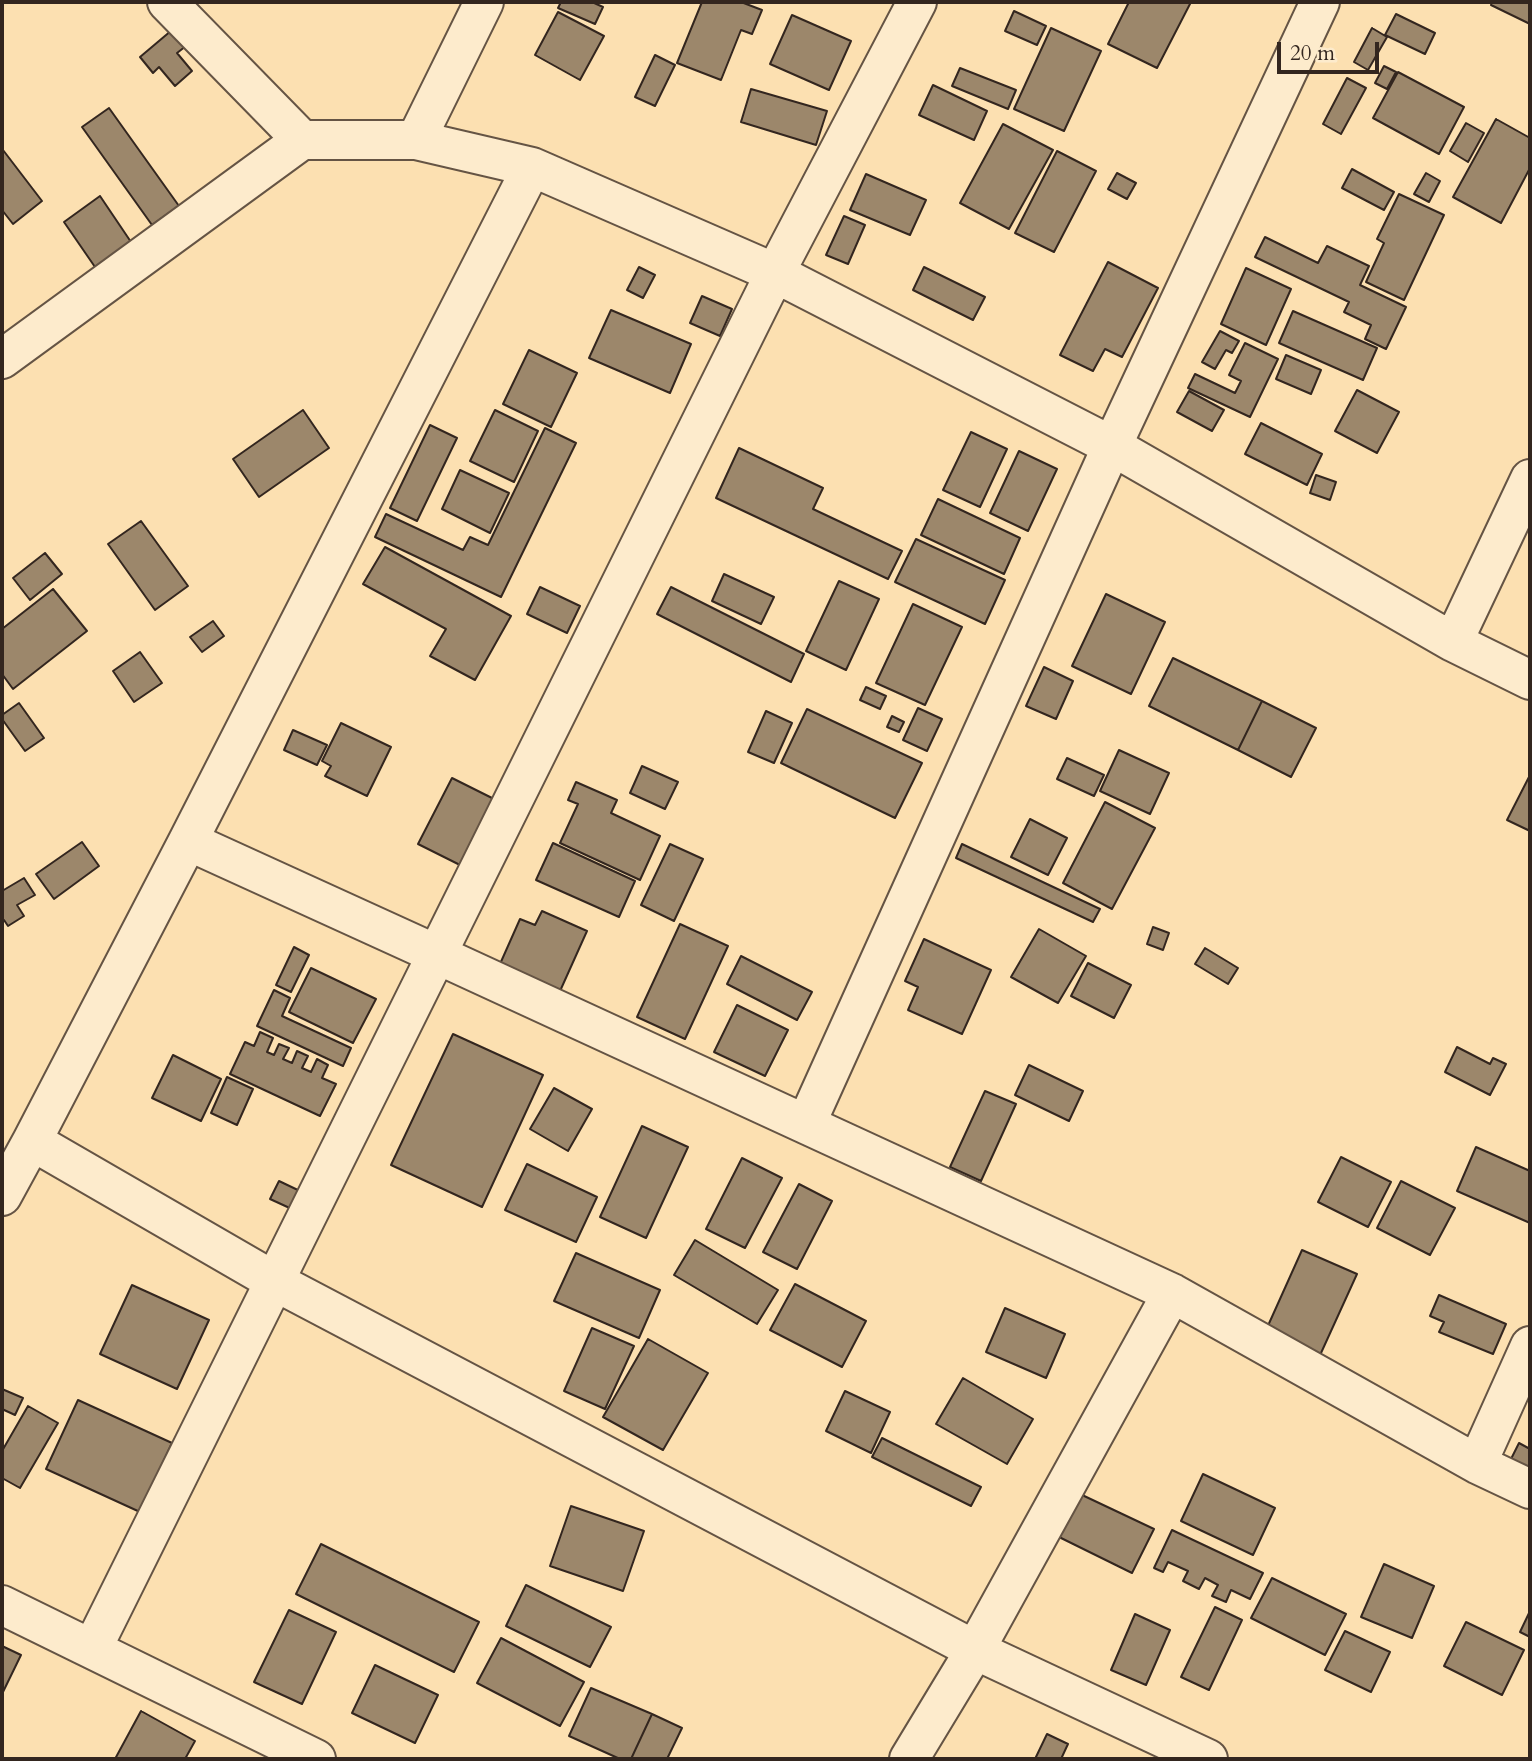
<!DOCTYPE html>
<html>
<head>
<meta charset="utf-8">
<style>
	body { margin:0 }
	#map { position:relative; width:1532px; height:1761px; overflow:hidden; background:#fce0b1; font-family:Cardo,serif }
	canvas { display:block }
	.frame { position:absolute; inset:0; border:4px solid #33261f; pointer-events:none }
	.scale { position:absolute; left:1277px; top:42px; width:102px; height:32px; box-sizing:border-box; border:4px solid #33261f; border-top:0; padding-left:9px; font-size:21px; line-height:24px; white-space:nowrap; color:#33261f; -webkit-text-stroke:5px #fdebcc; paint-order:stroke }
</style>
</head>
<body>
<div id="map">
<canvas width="1532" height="1761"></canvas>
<div class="frame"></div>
<div class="scale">20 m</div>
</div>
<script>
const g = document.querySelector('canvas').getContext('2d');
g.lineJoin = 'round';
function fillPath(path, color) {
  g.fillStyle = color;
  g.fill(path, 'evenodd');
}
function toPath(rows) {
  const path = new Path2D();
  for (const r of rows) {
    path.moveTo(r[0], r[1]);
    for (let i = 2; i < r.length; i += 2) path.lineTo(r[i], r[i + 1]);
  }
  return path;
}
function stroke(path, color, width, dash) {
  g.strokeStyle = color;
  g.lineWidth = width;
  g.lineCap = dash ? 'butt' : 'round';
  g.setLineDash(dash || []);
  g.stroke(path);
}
const building = toPath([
	[561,2,592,2,603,7,595,24,558,8,561,2],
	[702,2,741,2,762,10,752,34,741,30,721,80,677,63,702,2],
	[1129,2,1191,2,1157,68,1108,44,1129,2],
	[1492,2,1530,2,1530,24,1491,5,1492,2],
	[1014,11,1046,26,1037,45,1005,31,1014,11],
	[558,12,604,36,580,80,535,55,558,12],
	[1396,14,1435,33,1425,54,1385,35,1396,14],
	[792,15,851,41,829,90,770,64,792,15],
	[1051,28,1101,51,1064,131,1014,109,1051,28],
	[1372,28,1387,37,1368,70,1354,62,1372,28],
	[172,30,186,46,177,53,192,71,175,86,159,67,153,73,140,57,172,30],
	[655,55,675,65,655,106,635,97,655,55],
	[1384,66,1396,72,1387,89,1375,83,1384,66],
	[960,68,1016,90,1008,109,952,86,960,68],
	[1398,72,1464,107,1439,154,1373,118,1398,72],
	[1347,78,1366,88,1341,134,1323,124,1347,78],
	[933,85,987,111,974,140,919,115,933,85],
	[751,89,827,111,816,145,741,122,751,89],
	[109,108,179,206,152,225,82,127,109,108],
	[1496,119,1530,138,1530,168,1501,223,1453,197,1496,119],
	[1466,123,1484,133,1468,162,1450,151,1466,123],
	[1003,124,1053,150,1009,229,960,203,1003,124],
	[3,150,42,201,13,224,2,210,2,152,3,150],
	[1057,151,1096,171,1054,252,1015,233,1057,151],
	[1352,169,1394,192,1384,210,1342,188,1352,169],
	[1117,173,1136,183,1127,199,1108,189,1117,173],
	[1426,173,1440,181,1429,202,1414,194,1426,173],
	[866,174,926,200,910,235,850,210,866,174],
	[1399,194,1444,215,1404,300,1366,282,1384,243,1377,239,1399,194],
	[100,196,131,242,95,267,64,222,100,196],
	[844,216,865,225,848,264,826,255,844,216],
	[1265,237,1318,263,1327,246,1369,266,1360,285,1406,307,1386,349,1365,339,1371,325,1344,312,1349,302,1255,257,1265,237],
	[1108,262,1158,288,1122,357,1105,349,1093,371,1060,355,1108,262],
	[639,267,655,275,643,298,627,290,639,267],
	[924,267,985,297,973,320,913,290,924,267],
	[1246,268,1291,289,1266,345,1221,324,1246,268],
	[702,296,732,309,720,336,690,323,702,296],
	[611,310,691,344,670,393,589,358,611,310],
	[1293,311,1377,348,1363,380,1279,343,1293,311],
	[1220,331,1239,341,1232,353,1226,350,1215,369,1202,362,1220,331],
	[1245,343,1278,359,1250,417,1188,388,1195,374,1235,393,1241,381,1229,375,1245,343],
	[529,350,577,373,551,427,503,404,529,350],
	[1286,355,1321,370,1311,394,1276,379,1286,355],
	[1357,390,1399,412,1377,453,1335,431,1357,390],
	[1189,391,1224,410,1212,431,1177,412,1189,391],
	[303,410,329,448,259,497,233,459,303,410],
	[495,410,538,431,514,482,470,461,495,410],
	[1261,423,1322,454,1307,485,1245,454,1261,423],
	[430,425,457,438,417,521,390,508,430,425],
	[545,428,576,443,501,597,375,537,386,514,463,550,470,537,488,545,545,428],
	[971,432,1007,449,980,507,943,490,971,432],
	[739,448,823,488,813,509,902,551,888,579,716,498,739,448],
	[1019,451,1057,469,1028,531,990,513,1019,451],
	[460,470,509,493,490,533,442,509,460,470],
	[1316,475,1336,482,1330,500,1310,493,1316,475],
	[938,499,1020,538,1004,574,921,535,938,499],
	[141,521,188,586,155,610,108,544,141,521],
	[916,539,1005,580,985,624,895,582,916,539],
	[385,547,511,616,475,680,430,656,446,629,363,584,385,547],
	[45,553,62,574,30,600,13,578,45,553],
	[724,574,774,597,761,624,712,601,724,574],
	[839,581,879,599,846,670,806,651,839,581],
	[540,587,580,606,567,633,527,614,540,587],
	[671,587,804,654,791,682,657,614,671,587],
	[53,589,87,631,13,689,2,674,2,629,53,589],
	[1106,594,1165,622,1131,694,1072,666,1106,594],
	[913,604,962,627,925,705,876,683,913,604],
	[213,621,224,636,202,652,190,637,213,621],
	[140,652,162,683,134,702,113,671,140,652],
	[1173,658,1262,701,1238,750,1149,706,1173,658],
	[1044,667,1073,681,1056,719,1026,706,1044,667],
	[866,687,886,696,880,709,860,700,866,687],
	[1262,701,1316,728,1291,777,1238,750,1262,701],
	[19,703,44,738,25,751,2,719,2,715,19,703],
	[918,708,942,719,927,751,903,740,918,708],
	[807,709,922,763,895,818,781,763,807,709],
	[766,711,792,723,774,763,748,752,766,711],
	[892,716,904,722,899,732,887,727,892,716],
	[341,723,391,747,367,796,325,776,331,766,322,761,341,723],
	[293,730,327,745,317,765,284,750,293,730],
	[1119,750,1169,773,1150,814,1100,791,1119,750],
	[1067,758,1104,775,1094,796,1057,779,1067,758],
	[642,766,678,782,665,809,630,793,642,766],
	[1530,775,1530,831,1507,820,1530,775],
	[452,778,494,799,460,865,418,844,452,778],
	[576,782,617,800,611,813,660,836,640,880,560,843,578,804,568,800,576,782],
	[1105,802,1155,828,1112,909,1063,883,1105,802],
	[1030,819,1067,838,1048,875,1011,857,1030,819],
	[82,842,99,866,54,899,36,874,82,842],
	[553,843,635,881,619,917,536,880,553,843],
	[670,844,703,859,674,921,641,905,670,844],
	[962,844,1100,909,1093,922,956,858,962,844],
	[24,878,35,895,17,905,24,916,8,926,4,920,2,921,2,891,24,878],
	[542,911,587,931,556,1000,496,973,520,919,535,925,542,911],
	[680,924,728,946,685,1039,637,1017,680,924],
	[1153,927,1169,933,1163,950,1147,944,1153,927],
	[1039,929,1086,956,1058,1003,1011,977,1039,929],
	[924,939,991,970,962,1034,908,1010,918,987,905,981,924,939],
	[294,947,309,955,291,992,276,985,294,947],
	[1205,948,1238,968,1228,984,1195,964,1205,948],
	[741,956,812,992,797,1020,727,984,741,956],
	[1088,963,1131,985,1114,1018,1071,996,1088,963],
	[311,968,376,999,353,1043,289,1012,311,968],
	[274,990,290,998,282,1016,351,1048,343,1066,257,1026,274,990],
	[737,1005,788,1030,765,1076,714,1052,737,1005],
	[260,1032,273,1038,267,1052,274,1055,279,1044,289,1048,283,1059,292,1063,297,1051,308,1056,302,1068,311,1072,317,1059,328,1065,322,1078,336,1084,320,1116,230,1074,245,1042,254,1046,260,1032],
	[453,1034,543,1075,482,1207,391,1165,453,1034],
	[1457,1047,1490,1064,1493,1058,1506,1064,1490,1095,1445,1072,1457,1047],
	[173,1055,221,1079,201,1121,152,1098,173,1055],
	[1029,1065,1083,1091,1069,1121,1015,1095,1029,1065],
	[227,1077,253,1089,237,1125,211,1113,227,1077],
	[554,1088,592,1109,568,1151,530,1129,554,1088],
	[985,1091,1016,1104,981,1181,950,1167,985,1091],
	[642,1126,688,1147,646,1238,600,1217,642,1126],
	[1476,1147,1530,1171,1530,1223,1457,1191,1476,1147],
	[1341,1157,1391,1182,1368,1227,1318,1202,1341,1157],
	[742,1158,782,1178,745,1248,706,1229,742,1158],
	[527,1164,597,1197,576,1242,505,1210,527,1164],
	[279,1181,302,1192,294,1210,270,1199,279,1181],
	[1401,1181,1455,1208,1430,1255,1377,1228,1401,1181],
	[799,1184,832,1201,797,1269,763,1252,799,1184],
	[695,1240,778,1290,757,1324,674,1275,695,1240],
	[1302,1250,1357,1274,1316,1364,1262,1339,1302,1250],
	[576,1253,660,1290,639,1338,554,1301,576,1253],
	[795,1284,866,1321,842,1367,770,1330,795,1284],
	[132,1285,209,1320,177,1389,100,1354,132,1285],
	[1439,1295,1506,1324,1493,1354,1439,1332,1444,1322,1430,1316,1439,1295],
	[1005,1308,1065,1334,1046,1378,986,1352,1005,1308],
	[592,1328,634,1346,605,1409,564,1391,592,1328],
	[648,1339,708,1373,663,1450,603,1417,648,1339],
	[963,1378,1033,1419,1007,1464,936,1424,963,1378],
	[2,1389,23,1398,15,1415,2,1409,2,1389],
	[845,1391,890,1412,871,1453,826,1431,845,1391],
	[78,1400,172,1443,140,1512,46,1469,78,1400],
	[28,1406,58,1423,20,1488,2,1478,2,1451,28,1406],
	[882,1438,981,1487,971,1506,872,1457,882,1438],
	[1519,1443,1530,1449,1529,1469,1511,1459,1519,1443],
	[1203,1474,1275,1508,1253,1555,1181,1521,1203,1474],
	[1080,1494,1154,1529,1132,1573,1059,1537,1080,1494],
	[571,1506,644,1531,623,1591,550,1566,571,1506],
	[1172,1530,1263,1573,1250,1599,1231,1590,1226,1602,1212,1596,1218,1585,1205,1578,1199,1589,1183,1581,1188,1571,1168,1562,1163,1572,1154,1568,1172,1530],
	[321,1544,479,1622,454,1672,296,1594,321,1544],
	[1384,1564,1434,1586,1412,1638,1361,1617,1384,1564],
	[1272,1578,1346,1614,1325,1655,1251,1618,1272,1578],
	[526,1585,611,1627,590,1667,506,1626,526,1585],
	[1215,1607,1242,1620,1209,1690,1181,1677,1215,1607],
	[289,1610,336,1632,302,1704,254,1682,289,1610],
	[1530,1611,1530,1637,1520,1632,1530,1611],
	[1135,1614,1170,1630,1146,1685,1111,1670,1135,1614],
	[1466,1622,1524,1650,1502,1695,1444,1666,1466,1622],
	[1345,1631,1390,1652,1371,1692,1325,1670,1345,1631],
	[501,1638,584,1682,560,1726,477,1683,501,1638],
	[2,1646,21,1655,2,1694,2,1646],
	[375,1665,438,1695,415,1743,352,1713,375,1665],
	[591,1688,652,1714,631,1759,620,1759,569,1736,591,1688],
	[141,1711,195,1741,185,1759,115,1759,141,1711],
	[652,1714,682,1728,667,1759,631,1759,652,1714],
	[1047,1734,1068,1744,1061,1759,1035,1759,1047,1734]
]);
fillPath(building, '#9c876b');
stroke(building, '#33261f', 2);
const street = toPath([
	[167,2,302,140,416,140,532,167,775,273,1112,446,1453,642,1530,680],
	[416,140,484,2],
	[2,359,302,140],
	[1453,642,1530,479],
	[188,841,436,954,1172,1293,1477,1464,1530,1489],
	[806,1124,1112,446,1320,2],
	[32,1141,274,1281,975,1650,1208,1759],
	[2,1196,32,1141,188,841,532,167],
	[1477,1464,1530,1346],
	[2,1605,316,1759],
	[92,1649,775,273,917,2],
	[909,1759,975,1650,1172,1293]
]);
stroke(street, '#655444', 42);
stroke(street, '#fdebcc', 38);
</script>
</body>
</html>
